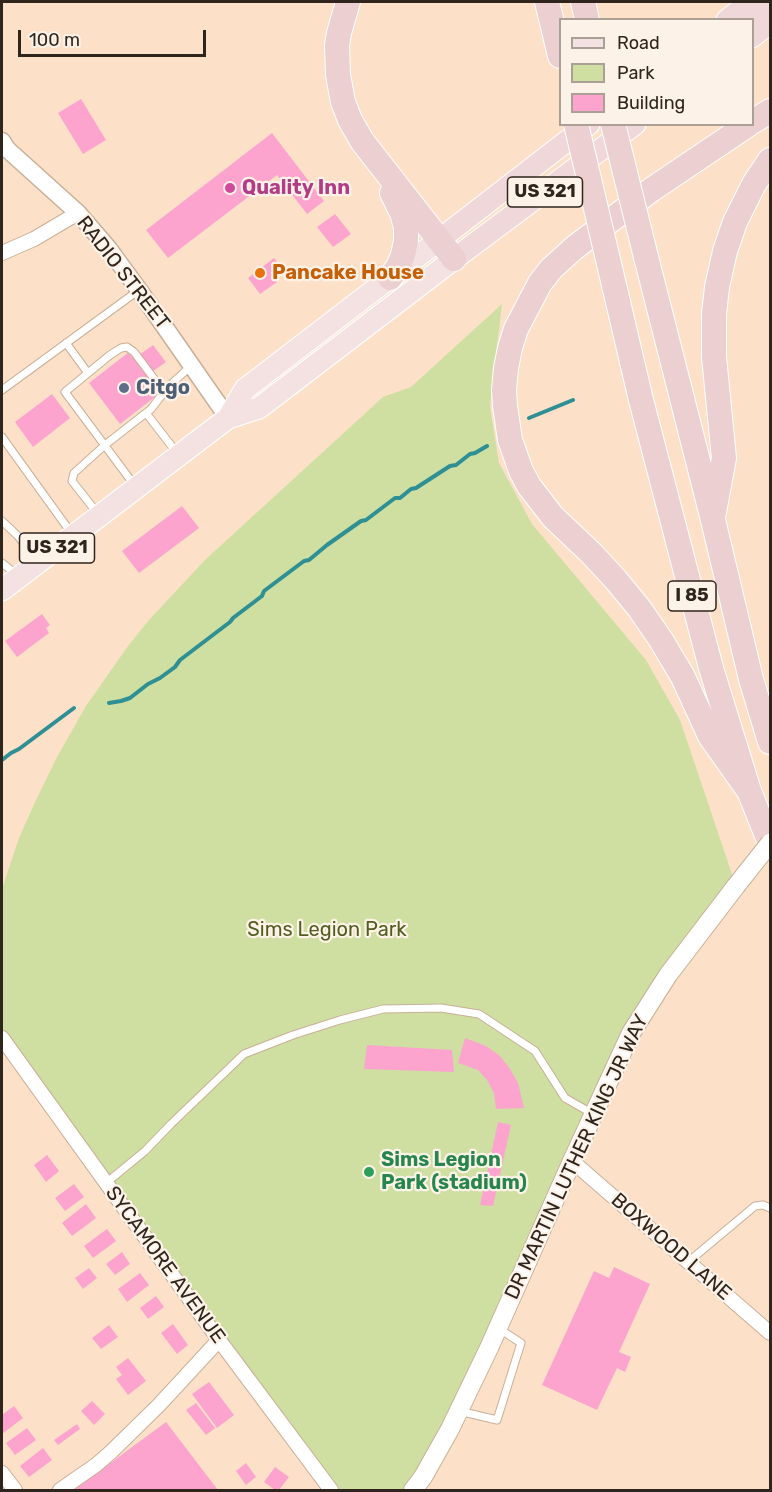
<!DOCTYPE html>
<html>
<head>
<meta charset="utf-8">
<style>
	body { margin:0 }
	#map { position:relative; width:772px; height:1492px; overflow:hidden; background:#fce1c8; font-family:Rubik,sans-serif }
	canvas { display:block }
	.frame { position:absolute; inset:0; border:3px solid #2f251c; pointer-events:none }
	.legend { position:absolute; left:559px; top:18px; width:195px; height:108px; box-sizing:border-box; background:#fdf2e8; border:2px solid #aba096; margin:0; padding:8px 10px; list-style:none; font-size:18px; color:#2f251c }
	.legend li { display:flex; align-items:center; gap:12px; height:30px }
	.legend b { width:30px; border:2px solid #aba096 }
	.scale { position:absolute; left:18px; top:30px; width:188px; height:27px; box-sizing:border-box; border:3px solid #2f251c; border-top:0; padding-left:8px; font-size:18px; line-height:21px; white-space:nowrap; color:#2f251c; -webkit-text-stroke:4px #fdf2e8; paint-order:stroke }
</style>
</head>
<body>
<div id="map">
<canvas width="772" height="1492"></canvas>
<div class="frame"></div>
<ul class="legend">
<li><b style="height:8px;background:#f4e2e3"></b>Road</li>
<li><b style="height:16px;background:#cedfa1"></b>Park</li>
<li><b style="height:16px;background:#fca4ce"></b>Building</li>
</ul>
<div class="scale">100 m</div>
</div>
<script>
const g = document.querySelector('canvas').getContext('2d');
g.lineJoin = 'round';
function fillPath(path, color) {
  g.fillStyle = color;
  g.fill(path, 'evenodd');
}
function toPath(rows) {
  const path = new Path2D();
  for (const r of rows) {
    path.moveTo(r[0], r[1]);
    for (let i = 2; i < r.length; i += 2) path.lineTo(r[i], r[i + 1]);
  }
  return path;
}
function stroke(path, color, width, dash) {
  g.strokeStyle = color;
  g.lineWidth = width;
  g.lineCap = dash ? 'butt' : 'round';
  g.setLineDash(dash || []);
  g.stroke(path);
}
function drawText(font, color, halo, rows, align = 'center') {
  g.font = font + ' Rubik,sans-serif';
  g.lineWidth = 4.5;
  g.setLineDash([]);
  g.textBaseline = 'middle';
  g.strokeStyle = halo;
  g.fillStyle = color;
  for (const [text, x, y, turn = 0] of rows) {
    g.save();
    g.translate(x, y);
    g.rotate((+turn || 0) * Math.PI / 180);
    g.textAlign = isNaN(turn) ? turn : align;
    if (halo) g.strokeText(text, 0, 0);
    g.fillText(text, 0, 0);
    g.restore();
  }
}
fillPath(toPath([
	[502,304,490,407,499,463,532,524,646,660,680,720,736,886,668,975,413,1490,331,1490,2,1038,2,889,19,838,36,800,57,757,86,706,128,646,149,620,205,560,383,397,411,387]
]), '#cedfa1');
stroke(toPath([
	[529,418,573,400],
	[109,703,121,701,130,698,148,684,160,678,175,667,180,660,230,622,233,618,262,596,264,591,304,561,309,560,327,545,361,521,366,520,395,498,400,498,411,489,416,488,450,466,456,465,470,454,475,453,487,446],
	[2,760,11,753,19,749,74,708]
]), '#2e9094', 4);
fillPath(toPath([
	[81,99,106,140,83,154,58,113],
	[272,133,324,201,307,214,277,175,168,258,146,230],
	[335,214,351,234,333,247,317,227],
	[274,258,283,269,273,276,277,282,260,294,248,278],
	[153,345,166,362,152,372,139,355],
	[129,352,160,393,120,424,89,383],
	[52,394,70,418,33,447,15,422],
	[182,506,199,528,139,573,122,551],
	[42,614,50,625,46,628,49,633,17,657,5,641],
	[465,1038,486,1046,500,1056,510,1069,518,1083,524,1108,496,1109,494,1093,487,1080,478,1070,458,1063],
	[367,1045,452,1050,454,1072,364,1069],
	[498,1122,511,1125,493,1206,480,1205],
	[47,1155,59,1171,46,1182,34,1165],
	[74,1184,84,1197,65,1211,55,1198],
	[86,1204,96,1218,72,1236,62,1223],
	[107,1229,116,1241,93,1258,84,1246],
	[122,1252,130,1264,115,1275,106,1264],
	[614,1267,650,1284,619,1352,631,1357,625,1372,617,1368,597,1410,542,1385,594,1271,609,1278],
	[89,1268,97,1278,83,1289,75,1278],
	[140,1273,149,1285,127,1302,118,1289],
	[156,1296,164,1307,148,1319,140,1308],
	[173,1324,188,1345,177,1354,161,1333],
	[109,1325,118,1337,101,1349,92,1338],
	[128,1358,146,1381,128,1395,116,1379,122,1375,116,1367],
	[209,1382,234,1415,217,1428,192,1394],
	[92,1401,105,1414,94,1425,81,1411],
	[196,1403,215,1428,206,1435,186,1410],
	[14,1406,23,1418,2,1434,2,1415],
	[166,1422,218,1490,74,1490],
	[77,1424,80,1429,58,1445,54,1440],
	[27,1428,36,1440,15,1455,6,1443],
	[43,1448,52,1460,29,1477,20,1466],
	[246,1463,256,1477,246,1485,236,1471],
	[275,1467,289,1477,279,1490,275,1490,264,1482]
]), '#fca4ce');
const service = toPath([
	[66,343,88,373],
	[2,390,139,290],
	[146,413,177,453],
	[2,437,72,534],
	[135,486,65,392,110,355,121,348,127,347,134,352,164,392],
	[98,514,72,481,74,473,105,445,151,409,168,387,192,365],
	[2,521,18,536,37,562],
	[2,563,16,574],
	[106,1183,145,1151,171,1124,244,1054,293,1035,340,1020,383,1009,441,1008,479,1014,535,1051,565,1098,593,1114],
	[688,1262,755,1206,763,1205,770,1208],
	[459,1411,497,1420,521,1343,498,1328]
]);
const minor = toPath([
	[2,253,34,239,78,213],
	[2,1038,219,1340,331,1490],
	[572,1161,770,1333],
	[2,1473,15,1490],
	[60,1490,96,1465,111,1452,159,1405,219,1340]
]);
const tertiary = toPath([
	[2,141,7,149,78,213,109,249,139,290,228,418]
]);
const secondary = toPath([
	[413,1490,423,1477,450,1429,489,1348,572,1161,631,1033,668,975,736,886]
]);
const primary = toPath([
	[228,418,245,389,439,240],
	[2,590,228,418,259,408,454,259]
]);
const trunk = toPath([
	[727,20,750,2],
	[748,20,770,2],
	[752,37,770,23],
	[439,240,589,124],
	[454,259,635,124]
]);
const motorway = toPath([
	[348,2,339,33,337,45,338,75,343,102,350,120,362,141,454,259],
	[547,2,560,56],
	[583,2,587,20],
	[752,122,770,111],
	[749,124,651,190,574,248,551,269,540,283,516,329,510,348,506,368,504,390,505,406,510,440,521,471,529,486,553,517,592,554,616,580,639,608,661,640,683,677,710,736,749,791],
	[646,257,713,520,751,679,770,742],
	[390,278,398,267,403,255,406,241,406,227,402,213,392,193],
	[614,285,641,400,711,668,749,791,770,843],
	[714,512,724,458,714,357,714,314,717,287,725,251,735,222,754,184,770,160]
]);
stroke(service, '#c9af97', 9);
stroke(minor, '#c9af97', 16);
stroke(tertiary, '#c9af97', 19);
stroke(secondary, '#c9af97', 20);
stroke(primary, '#fff', 23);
stroke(trunk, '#fff', 23);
stroke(motorway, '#fff', 26);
stroke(service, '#fff', 7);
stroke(minor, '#fff', 14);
stroke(tertiary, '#fff', 16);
stroke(secondary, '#fff', 18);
stroke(primary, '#f4e2e3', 21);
stroke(trunk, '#f0d8da', 21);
stroke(motorway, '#eccfd0', 24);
const secondaryBridge = toPath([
	[736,886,770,843]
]);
const motorwayBridge = toPath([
	[576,124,614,285],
	[613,124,646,257]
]);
stroke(secondaryBridge, '#c9af97', 20, []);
stroke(motorwayBridge, '#fff', 26, []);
stroke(secondaryBridge, '#fff', 18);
stroke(motorwayBridge, '#eccfd0', 24);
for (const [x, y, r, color] of [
	[230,188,6,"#d1479c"],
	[260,273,6,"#e8710a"],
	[124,388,6,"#5c6f8a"],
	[369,1172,6,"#2e9e5b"]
]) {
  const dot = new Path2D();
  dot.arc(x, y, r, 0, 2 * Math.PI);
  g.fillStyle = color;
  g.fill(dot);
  stroke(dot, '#fdf2e8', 2);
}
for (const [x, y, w] of [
	[545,192,75],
	[57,548,75],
	[692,596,48]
]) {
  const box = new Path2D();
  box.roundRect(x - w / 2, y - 15, w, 30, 4.5);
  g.fillStyle = '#fdf2e8';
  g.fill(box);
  stroke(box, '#2f251c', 1.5);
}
drawText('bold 18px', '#2f251c', null, [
	["US 321",545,192],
	["US 321",57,548],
	["I 85",692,596]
]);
drawText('bold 20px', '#b23c85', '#fdf2e8', [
	["Quality Inn",242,188]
], 'left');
drawText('20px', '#2f251c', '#fdf2e8', [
	["RADIO STREET",123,273,52],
	["DR MARTIN LUTHER KING JR WAY",577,1157,-65],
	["BOXWOOD LANE",671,1247,41],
	["SYCAMORE AVENUE",165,1265,54]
]);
drawText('bold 20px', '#c56008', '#fdf2e8', [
	["Pancake House",272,273]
], 'left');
drawText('bold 20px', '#4e5e75', '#fdf2e8', [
	["Citgo",136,388]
], 'left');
drawText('20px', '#515e20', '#fdf2e8', [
	["Sims Legion Park",327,930]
]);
drawText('bold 20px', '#27864d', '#fdf2e8', [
	["Sims Legion",381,1160],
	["Park (stadium)",381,1183]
], 'left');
</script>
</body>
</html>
